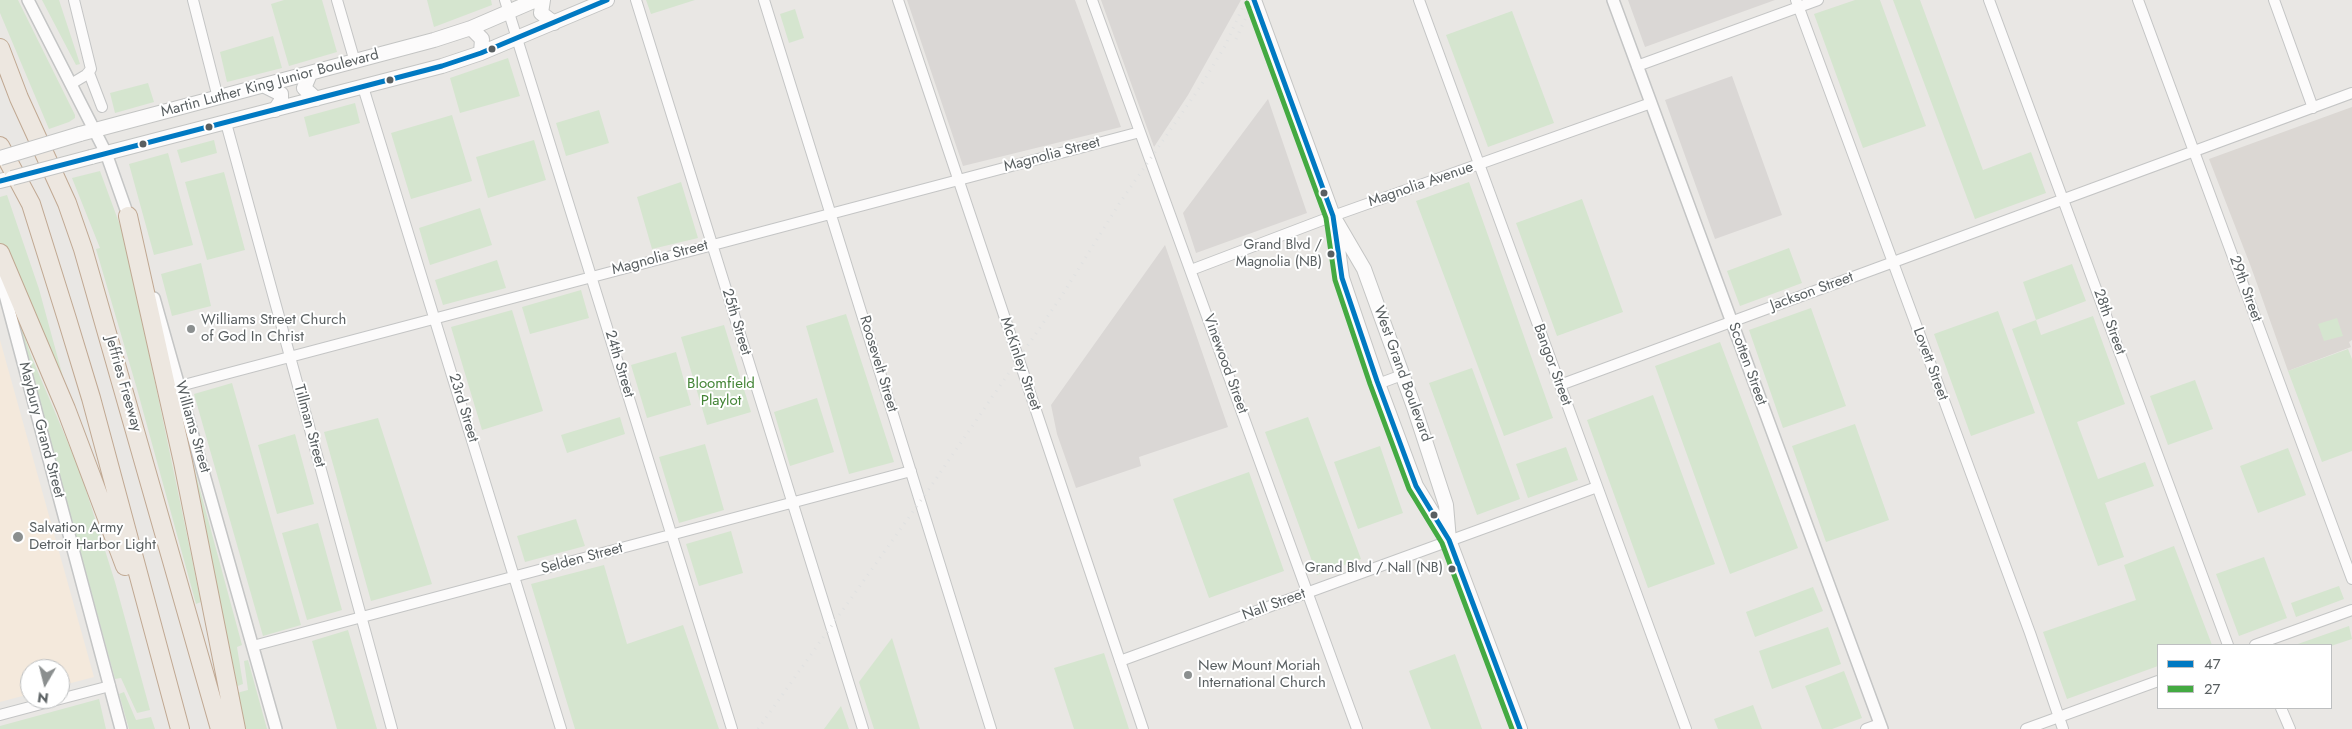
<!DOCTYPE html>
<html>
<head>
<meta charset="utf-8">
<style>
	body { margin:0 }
	#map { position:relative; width:2352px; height:729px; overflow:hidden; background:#e9e7e4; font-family:Jost,sans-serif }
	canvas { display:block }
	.legend { position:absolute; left:2157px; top:644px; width:175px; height:65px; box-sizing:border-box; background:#fff; border:1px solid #bdbfc0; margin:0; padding:6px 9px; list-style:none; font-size:15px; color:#595f61 }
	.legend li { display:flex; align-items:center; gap:10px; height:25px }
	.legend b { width:25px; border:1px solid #bdbfc0 }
	.north { position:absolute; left:20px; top:659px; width:50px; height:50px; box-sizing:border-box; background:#fff; border:1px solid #bdbfc0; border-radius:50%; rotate:188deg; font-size:14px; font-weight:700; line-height:20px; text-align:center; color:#595f61 }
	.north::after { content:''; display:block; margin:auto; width:18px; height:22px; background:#8b8f8f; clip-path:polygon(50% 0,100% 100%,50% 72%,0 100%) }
</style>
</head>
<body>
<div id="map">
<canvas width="2352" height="729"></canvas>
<ul class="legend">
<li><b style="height:6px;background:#0079c2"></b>47</li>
<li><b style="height:6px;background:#44aa42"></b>27</li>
</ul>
<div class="north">N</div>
</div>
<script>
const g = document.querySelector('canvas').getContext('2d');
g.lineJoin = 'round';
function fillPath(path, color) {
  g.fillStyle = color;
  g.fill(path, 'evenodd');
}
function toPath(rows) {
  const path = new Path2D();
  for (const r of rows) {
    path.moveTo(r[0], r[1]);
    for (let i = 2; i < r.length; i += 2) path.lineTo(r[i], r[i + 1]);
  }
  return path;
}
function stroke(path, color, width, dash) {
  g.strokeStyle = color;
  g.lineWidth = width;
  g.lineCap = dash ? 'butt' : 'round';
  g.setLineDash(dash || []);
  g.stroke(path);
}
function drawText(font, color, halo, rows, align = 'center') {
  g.font = font + ' Jost,sans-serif';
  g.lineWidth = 4;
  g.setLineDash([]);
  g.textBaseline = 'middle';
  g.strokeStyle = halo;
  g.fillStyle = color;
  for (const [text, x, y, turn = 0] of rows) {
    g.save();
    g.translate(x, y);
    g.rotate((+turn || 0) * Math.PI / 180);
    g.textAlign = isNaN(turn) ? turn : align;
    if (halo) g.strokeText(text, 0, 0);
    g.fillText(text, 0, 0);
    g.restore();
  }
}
fillPath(toPath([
	[0,340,94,677,60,686,60,669,30,669,30,694,0,702]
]), '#f4e9dc');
fillPath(toPath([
	[907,0,1075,0,1121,127,963,166],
	[1101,0,1241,0,1188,95,1154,147],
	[1628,0,1775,0,1645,47],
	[1732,76,1782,215,1715,239,1665,100],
	[1268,99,1307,213,1196,253,1183,213],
	[1165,245,1228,427,1139,457,1141,466,1076,488,1057,434,1051,405]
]), '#dad7d5');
fillPath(toPath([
	[2352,107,2352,340,2349,342,2351,347,2288,371,2251,267,2209,159]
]), '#dbd7d3');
fillPath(toPath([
	[0,0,18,0,75,115,75,118,69,122,49,129,0,13],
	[42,0,59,0,80,64,76,65],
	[284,0,322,0,337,52,289,66,271,4],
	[427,0,491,0,492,5,434,27],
	[646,0,695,0,651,14],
	[1855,0,1880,0,1926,126,1863,148,1814,14],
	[1893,0,1920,0,1983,170,2031,152,2046,193,1975,219],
	[795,9,804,38,789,43,780,14],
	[1512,11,1554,123,1488,147,1446,35],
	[273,36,282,68,227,82,220,52],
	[508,58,520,96,460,113,450,78],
	[148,83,154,102,115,113,110,93],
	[355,103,360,123,309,137,304,117],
	[599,110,609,143,566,156,556,123],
	[452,115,472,181,411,199,391,133],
	[214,140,217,153,181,163,177,150],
	[534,140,546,180,488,198,476,157],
	[168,153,193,245,154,255,129,164],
	[100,171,121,228,134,282,201,602,196,604,137,389,96,249,100,248,72,178],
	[224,172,245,250,207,260,185,182],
	[681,182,698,238,652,249,637,197],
	[1469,182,1553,418,1504,436,1416,201],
	[7,195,39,289,72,410,0,247,0,197],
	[1582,199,1623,312,1557,336,1516,223],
	[480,208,492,245,430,265,419,228],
	[1789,248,1802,283,1740,306,1727,271],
	[497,260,506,288,443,305,435,280],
	[201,263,211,306,172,316,161,274],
	[2072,264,2086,301,2036,320,2041,335,2093,316,2125,404,2077,422,2098,479,2145,462,2154,486,2105,503,2124,557,2098,566,2012,329,2036,320,2023,282],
	[581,290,589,318,530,334,522,307],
	[11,298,32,358,80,471,115,582,150,710,137,713,121,678,115,679],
	[1811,308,1846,406,1783,428,1749,330],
	[512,310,543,411,482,430,451,327],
	[1998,311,2035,413,1971,436,1934,334],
	[846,314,894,462,849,474,806,326],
	[2337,318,2343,336,2324,341,2318,324],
	[724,325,751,412,707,425,681,337],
	[1720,342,1798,548,1730,574,1655,366],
	[2348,349,2352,359,2352,451,2322,462,2288,371],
	[676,352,691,405,647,418,631,365],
	[163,353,242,645,237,647,243,684,232,688],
	[1472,368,1520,499,1477,515,1429,383],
	[2195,380,2213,429,2168,445,2150,396],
	[232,383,301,625,263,636,194,394],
	[1653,395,1715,564,1648,588,1587,420],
	[817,398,834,452,790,466,774,412],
	[620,417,625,434,567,453,561,435],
	[1308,417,1361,559,1317,575,1265,432],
	[378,418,432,584,371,601,324,432],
	[1855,424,1889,520,1826,542,1792,446],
	[295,434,314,504,277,514,258,445],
	[705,444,724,510,679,523,659,457],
	[1380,446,1403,513,1358,529,1334,462],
	[1566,447,1578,480,1528,498,1516,464],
	[2288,448,2306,495,2258,513,2240,466],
	[1249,472,1284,571,1209,598,1173,499],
	[576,519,585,546,525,562,517,536],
	[318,523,342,610,307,620,282,533],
	[731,531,743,573,699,586,686,544],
	[2174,546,2212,645,2158,645,2158,666,2067,699,2043,632,2136,600,2124,565],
	[2264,557,2287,618,2239,636,2216,574],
	[604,565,627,644,683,625,719,729,575,729,531,584],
	[2339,586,2344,599,2296,617,2291,603],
	[1813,587,1823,611,1755,637,1746,612],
	[2349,626,2352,639,2331,646,2295,645],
	[1828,627,1841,664,1772,689,1759,651],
	[348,630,377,729,337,729,312,641],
	[892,638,920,729,874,729,859,682],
	[1104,653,1129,729,1074,729,1054,668],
	[1455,654,1482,729,1431,729,1409,671],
	[248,660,267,729,240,729,233,694,248,690,244,661],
	[1844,671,1862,718,1832,729,1822,729,1805,686],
	[124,692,136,720,151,717,155,729,129,729,119,694],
	[99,699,106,729,0,729,0,726],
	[1753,705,1762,729,1718,729,1714,719],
	[841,706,849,729,824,729]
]), '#d5e5cf');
const minor = toPath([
	[193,0,218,98],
	[337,0,355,62],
	[505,0,732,729],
	[636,0,863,729],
	[764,0,991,729],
	[898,0,1143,729],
	[1092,0,1357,729],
	[1419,0,1686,729],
	[1796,0,2030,633,2063,729],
	[1989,0,2228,645],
	[2138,0,2352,579],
	[2274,0,2313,108],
	[1637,66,1818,0],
	[89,73,102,107],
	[71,84,86,75,91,69,74,0],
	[363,87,561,729],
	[226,123,392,729],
	[1191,270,1333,216,1651,103],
	[1378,384,1402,375],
	[1560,385,2352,93],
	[180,386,1140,132],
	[2255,645,2352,610],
	[253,646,911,471],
	[1120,661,1597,487],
	[60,699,110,686],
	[2281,708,2290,729],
	[0,715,60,699],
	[1866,729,1880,724],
	[2026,729,2158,681]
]);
const tertiary = toPath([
	[28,0,106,153,130,221],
	[1613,0,1882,729],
	[0,276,121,729],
	[154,298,276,729]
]);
const secondary = toPath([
	[543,0,541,13,554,23],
	[1254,0,1333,216,1364,269,1414,407,1446,505,1449,540],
	[471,28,482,39,481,53],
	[310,74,304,88,316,99],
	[265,86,281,94,281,101,275,110],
	[80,134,434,40,471,28,536,0],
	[91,157,442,66,481,53,607,0],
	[0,181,12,178],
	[1334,219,1342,278,1377,381,1416,486,1449,540,1520,729]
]);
const motorway = toPath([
	[0,48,19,98,67,203,83,249,220,729],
	[0,146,31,204,67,319,91,398,180,729],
	[128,216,183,462,236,729],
	[0,253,66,409,125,566]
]);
stroke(minor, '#c4c5c5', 12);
stroke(tertiary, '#c4c5c5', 14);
stroke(secondary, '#c4c5c4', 16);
stroke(motorway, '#c0a892', 20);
stroke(minor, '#fcfbfb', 10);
stroke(tertiary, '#fcfbfb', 11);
stroke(secondary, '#fcfbfb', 14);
stroke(motorway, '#ede7e0', 18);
stroke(toPath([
	[1236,39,1254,0],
	[758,729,929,489,1061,297,1119,204,1200,87,1225,46,1246,0]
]), '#e0e1e1', 3, [1, 6]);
const secondaryBridge = toPath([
	[0,158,80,134],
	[12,178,91,157]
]);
stroke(secondaryBridge, '#c4c5c4', 16, []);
stroke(secondaryBridge, '#fcfbfb', 14);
stroke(toPath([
	[1254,0,1333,216,1342,278,1377,381,1416,486,1449,540,1520,729],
	[0,181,442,66,481,53,607,0]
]), '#0079c2', 5);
stroke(toPath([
	[1247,3,1326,218,1335,280,1370,384,1409,489,1442,543,1512,729]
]), '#44aa42', 5);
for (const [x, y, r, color] of [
	[492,49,4.5,"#595f61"],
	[390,80,4.5,"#595f61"],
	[209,127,4.5,"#595f61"],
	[143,144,4.5,"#595f61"],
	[1324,193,4.5,"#595f61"],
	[1331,254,4.5,"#595f61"],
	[191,329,5,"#8b8f8f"],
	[1434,515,4.5,"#595f61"],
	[18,537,6,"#8b8f8f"],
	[1452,569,4.5,"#595f61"],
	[1188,675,5,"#8b8f8f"]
]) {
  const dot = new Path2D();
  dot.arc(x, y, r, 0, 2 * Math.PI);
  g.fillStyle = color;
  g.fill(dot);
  stroke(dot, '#fff', 2);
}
drawText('14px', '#595f61', '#fff', [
	["Grand Blvd /",1322,246],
	["Magnolia (NB)",1322,263],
	["Grand Blvd / Nall (NB)",1443,569]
], 'right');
drawText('15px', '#595f61', '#fff', [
	["Martin Luther King Junior Boulevard",270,84,-15],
	["Magnolia Street",1052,155,-15],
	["Magnolia Avenue",1421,185,-19],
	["Magnolia Street",660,258,-15],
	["29th Street",2245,289,70],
	["Jackson Street",1812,292,-20],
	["25th Street",736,322,73],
	["28th Street",2109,322,70],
	["24th Street",619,364,73],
	["Roosevelt Street",878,364,73],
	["McKinley Street",1020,364,71],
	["Vinewood Street",1225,364,70],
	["Scotten Street",1747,364,70],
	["Lovett Street",1930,364,70],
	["Bangor Street",1552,365,70],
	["West Grand Boulevard",1402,374,70],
	["Jeffries Freeway",123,384,74],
	["23rd Street",463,408,73],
	["Tillman Street",309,426,75],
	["Williams Street",192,427,74],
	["Maybury Grand Street",41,430,75],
	["Selden Street",582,559,-15],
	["Nall Street",1274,605,-20]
]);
drawText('15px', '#595f61', '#fff', [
	["Williams Street Church",201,320],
	["of God In Christ",201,337],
	["Salvation Army",29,528],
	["Detroit Harbor Light",29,545],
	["New Mount Moriah",1198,666],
	["International Church",1198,683]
], 'left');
drawText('15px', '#438436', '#fff', [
	["Bloomfield",721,384],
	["Playlot",721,401]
]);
</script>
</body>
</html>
